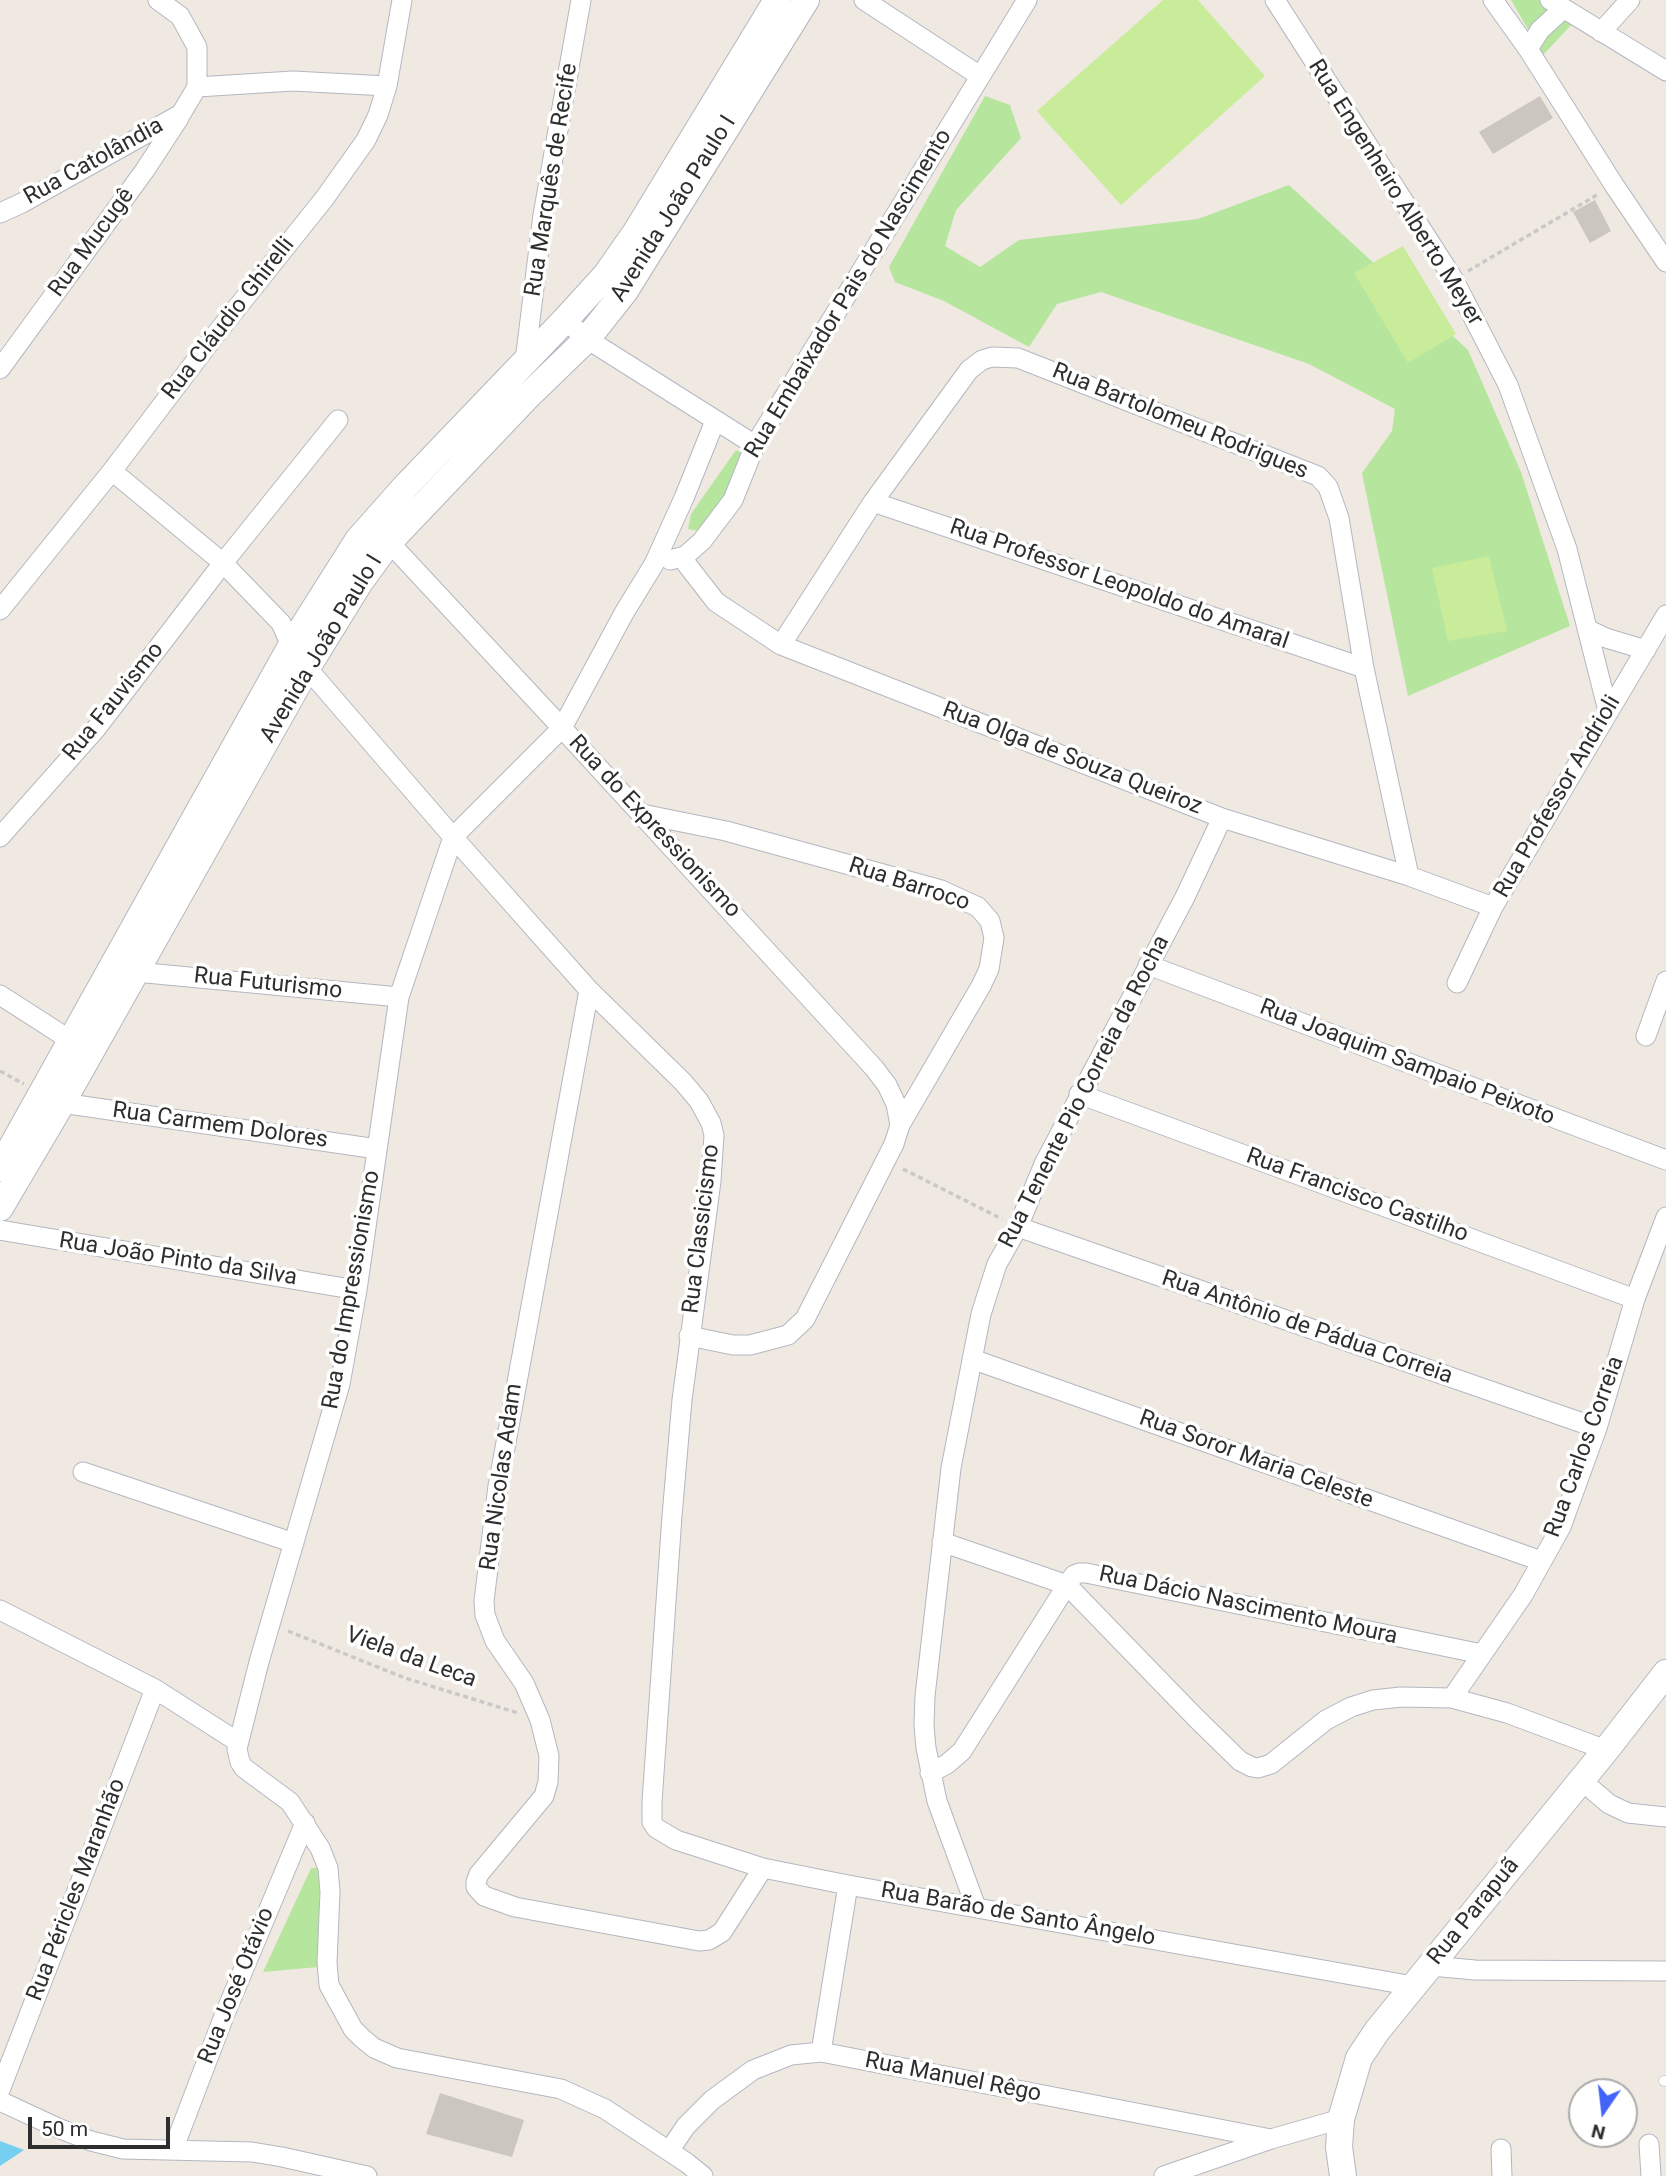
<!DOCTYPE html>
<html>
<head>
<meta charset="utf-8">
<style>
	body { margin:0 }
	#map { position:relative; width:1666px; height:2176px; overflow:hidden; background:#efe9e1; font-family:Roboto,sans-serif }
	canvas { display:block }
	.north { position:absolute; left:1568px; top:2078px; width:70px; height:70px; box-sizing:border-box; background:#fff; border:2px solid #ababab; border-radius:50%; rotate:194deg; font-size:19px; font-weight:700; line-height:28px; text-align:center; color:#2e2e2e }
	.north::after { content:''; display:block; margin:auto; width:24px; height:32px; background:#4264fb; clip-path:polygon(50% 0,100% 100%,50% 72%,0 100%) }
	.scale { position:absolute; left:28px; top:2117px; width:142px; height:32px; box-sizing:border-box; border:4px solid #2e2e2e; border-top:0; padding-left:9px; font-size:21px; line-height:24px; white-space:nowrap; color:#2e2e2e; -webkit-text-stroke:5px #fff; paint-order:stroke }
</style>
</head>
<body>
<div id="map">
<canvas width="1666" height="2176"></canvas>
<div class="north">N</div>
<div class="scale">50 m</div>
</div>
<script>
const g = document.querySelector('canvas').getContext('2d');
g.lineJoin = 'round';
function fillPath(path, color) {
  g.fillStyle = color;
  g.fill(path, 'evenodd');
}
function toPath(rows) {
  const path = new Path2D();
  for (const r of rows) {
    path.moveTo(r[0], r[1]);
    for (let i = 2; i < r.length; i += 2) path.lineTo(r[i], r[i + 1]);
  }
  return path;
}
function stroke(path, color, width, dash) {
  g.strokeStyle = color;
  g.lineWidth = width;
  g.lineCap = dash ? 'butt' : 'round';
  g.setLineDash(dash || []);
  g.stroke(path);
}
function drawText(font, color, halo, rows, align = 'center') {
  g.font = font + ' Roboto,sans-serif';
  g.lineWidth = 7;
  g.setLineDash([]);
  g.textBaseline = 'middle';
  g.strokeStyle = halo;
  g.fillStyle = color;
  for (const [text, x, y, turn = 0] of rows) {
    g.save();
    g.translate(x, y);
    g.rotate((+turn || 0) * Math.PI / 180);
    g.textAlign = isNaN(turn) ? turn : align;
    if (halo) g.strokeText(text, 0, 0);
    g.fillText(text, 0, 0);
    g.restore();
  }
}
fillPath(toPath([
	[1511,0,1540,0,1573,23,1543,55],
	[985,96,1010,105,1021,138,956,210,945,246,980,267,1019,240,1198,219,1289,185,1468,350,1521,472,1570,626,1408,696,1362,473,1392,431,1395,409,1309,364,1101,292,1057,304,1029,347,944,301,895,282,889,267],
	[736,450,750,457,705,532,688,529,691,514],
	[311,1868,320,1868,318,1967,263,1972]
]), '#b6e59e');
fillPath(toPath([
	[1163,0,1198,0,1265,76,1121,205,1037,111],
	[1403,246,1456,334,1408,363,1354,273],
	[1489,556,1507,631,1448,641,1432,568]
]), '#c9ec9a');
fillPath(toPath([
	[0,2141,24,2150,0,2166]
]), '#75cff0');
fillPath(toPath([
	[1540,96,1553,118,1493,154,1479,132],
	[1595,200,1611,231,1590,243,1573,212],
	[440,2093,524,2120,512,2157,426,2134]
]), '#cbc7bf');
const lane = toPath([
	[1664,2081,1666,2081]
]);
const street = toPath([
	[864,0,980,76],
	[1275,0,1454,280,1508,385,1567,549,1608,711],
	[1493,0,1528,49,1614,185,1666,262],
	[1550,0,1666,71],
	[1601,32,1630,0],
	[1528,49,1540,30,1563,9],
	[197,87,293,81,387,86],
	[0,213,22,203,181,114,197,87,197,47,180,16,158,0],
	[565,320,587,339,755,445],
	[525,361,543,215,581,0],
	[0,369,145,170,179,118],
	[112,471,223,563,281,623,291,646,307,668,453,837,589,990,683,1082,699,1101,711,1123,714,1135,711,1181,682,1400,672,1516,652,1802,652,1822,656,1828,676,1840,763,1868,848,1885,1413,1986],
	[873,502,1364,668],
	[389,542,562,728,874,1068,887,1085,896,1104,900,1125],
	[681,557,716,602,781,645,1222,818,1409,876,1493,907],
	[670,560,685,556,702,541,733,500,755,445,1027,0],
	[0,610,112,471,216,334,324,199,366,140,378,115,387,86,402,0],
	[1587,629,1606,638,1646,650],
	[781,645,873,502,969,370,982,360,992,357,1018,358,1318,476,1328,487,1339,518,1364,668,1409,876],
	[642,814,726,831,941,890,978,907,990,921,994,938,989,969,981,986,900,1125,894,1144,805,1319,788,1335,750,1345,733,1345,689,1336],
	[0,837,95,730,223,563,338,420],
	[1148,965,1666,1160],
	[136,972,399,997],
	[1457,983,1493,907,1666,615],
	[589,990,498,1486,484,1601,485,1615,495,1641,524,1683,540,1720,549,1756,548,1782,544,1796,479,1874,476,1882,476,1887,484,1896,515,1907,699,1941,709,1940,722,1932,763,1868],
	[0,995,70,1040],
	[1646,1036,1666,981],
	[1079,1094,1635,1299],
	[62,1103,377,1149],
	[1018,1227,1597,1428],
	[0,1230,357,1290],
	[972,1359,1541,1561],
	[83,1472,294,1543],
	[942,1542,1067,1585,1195,1717,1240,1761,1252,1767,1258,1768,1271,1764,1326,1720,1351,1707,1373,1700,1401,1697,1452,1698,1507,1713,1606,1750],
	[0,1610,155,1689,238,1742],
	[1452,1698,1523,1595,1561,1527,1597,1428,1635,1299,1666,1217],
	[930,1773,947,1764,962,1751,1067,1585,1074,1575,1079,1573,1086,1573,1482,1654],
	[1581,1780,1609,1804,1628,1813,1666,1817],
	[976,1907,937,1801,926,1748,924,1725,925,1696,951,1468,981,1314,997,1264,1018,1227,1044,1164,1185,897,1222,818],
	[1431,1966,1475,1970,1666,1971],
	[821,2052,848,1885],
	[0,2090,155,1689],
	[0,2101,58,2128,91,2141,123,2149,252,2152,282,2157,367,2176],
	[1649,2144,1651,2176],
	[1501,2149,1502,2176],
	[173,2150,224,2016,305,1823],
	[669,2151,686,2126,712,2100,753,2070,791,2055,821,2052,1271,2139],
	[703,2176,687,2163,605,2109,561,2089,397,2058,374,2048,362,2038,353,2029,329,1985,327,1963,330,1892,328,1868,320,1848,290,1802,244,1768,240,1762,237,1749,259,1662,340,1384,357,1290,399,997,453,837,562,728,624,613,654,564,684,498,715,421],
	[1164,2176,1271,2139,1341,2119]
]);
const secondary = toPath([
	[0,1168,291,646,358,540,405,487,565,320,606,275,636,232,777,0],
	[0,1208,62,1103,307,668,360,582,389,542,526,398,587,339,625,291,806,0],
	[1343,2176,1339,2147,1341,2119,1359,2058,1377,2031,1606,1750,1666,1673]
]);
stroke(lane, '#b4b7c1', 11);
stroke(street, '#b4b7c1', 21);
stroke(secondary, '#b4b7c1', 28);
stroke(toPath([
	[1468,271,1597,195],
	[0,1071,24,1084],
	[903,1169,1002,1219],
	[288,1631,405,1678,518,1713]
]), '#c9c9c9', 3.5, [5, 3.5]);
stroke(lane, '#fff', 10);
stroke(street, '#fff', 19);
stroke(secondary, '#fff', 26);
drawText('23px', '#2e2e2e', '#fff', [
	["Rua Catolândia",94,162,-29],
	["Rua Marquês de Recife",552,180,-81],
	["Rua Engenheiro Alberto Meyer",1395,193,58],
	["Avenida João Paulo I",674,209,-58],
	["Rua Mucugê",92,243,-54],
	["Rua Embaixador Pais do Nascimento",849,294,-59],
	["Rua Cláudio Ghirelli",229,319,-52],
	["Rua Bartolomeu Rodrigues",1180,422,22],
	["Rua Professor Leopoldo do Amaral",1119,585,19],
	["Avenida João Paulo I",322,649,-59],
	["Rua Fauvismo",114,702,-51],
	["Rua Olga de Souza Queiroz",1072,759,21],
	["Rua Professor Andrioli",1558,797,-60],
	["Rua do Expressionismo",654,827,47],
	["Rua Barroco",909,885,18],
	["Rua Futurismo",268,984,6],
	["Rua Joaquim Sampaio Peixoto",1407,1063,21],
	["Rua Tenente Pio Correia da Rocha",1085,1092,-63],
	["Rua Carmem Dolores",220,1126,8],
	["Rua Francisco Castilho",1357,1196,20],
	["Rua Classicismo",702,1229,-83],
	["Rua João Pinto da Silva",178,1260,9],
	["Rua do Impressionismo",352,1290,-80],
	["Rua Antônio de Pádua Correia",1307,1328,19],
	["Rua Carlos Correia",1585,1447,-70],
	["Rua Soror Maria Celeste",1256,1460,20],
	["Rua Nicolas Adam",502,1477,-82],
	["Rua Dácio Nascimento Moura",1248,1606,12],
	["Viela da Leca",411,1658,20],
	["Rua Péricles Maranhão",77,1890,-69],
	["Rua Parapuã",1474,1912,-51],
	["Rua Barão de Santo Ângelo",1018,1915,10],
	["Rua José Otávio",237,1986,-68],
	["Rua Manuel Rêgo",953,2078,11]
]);
</script>
</body>
</html>
